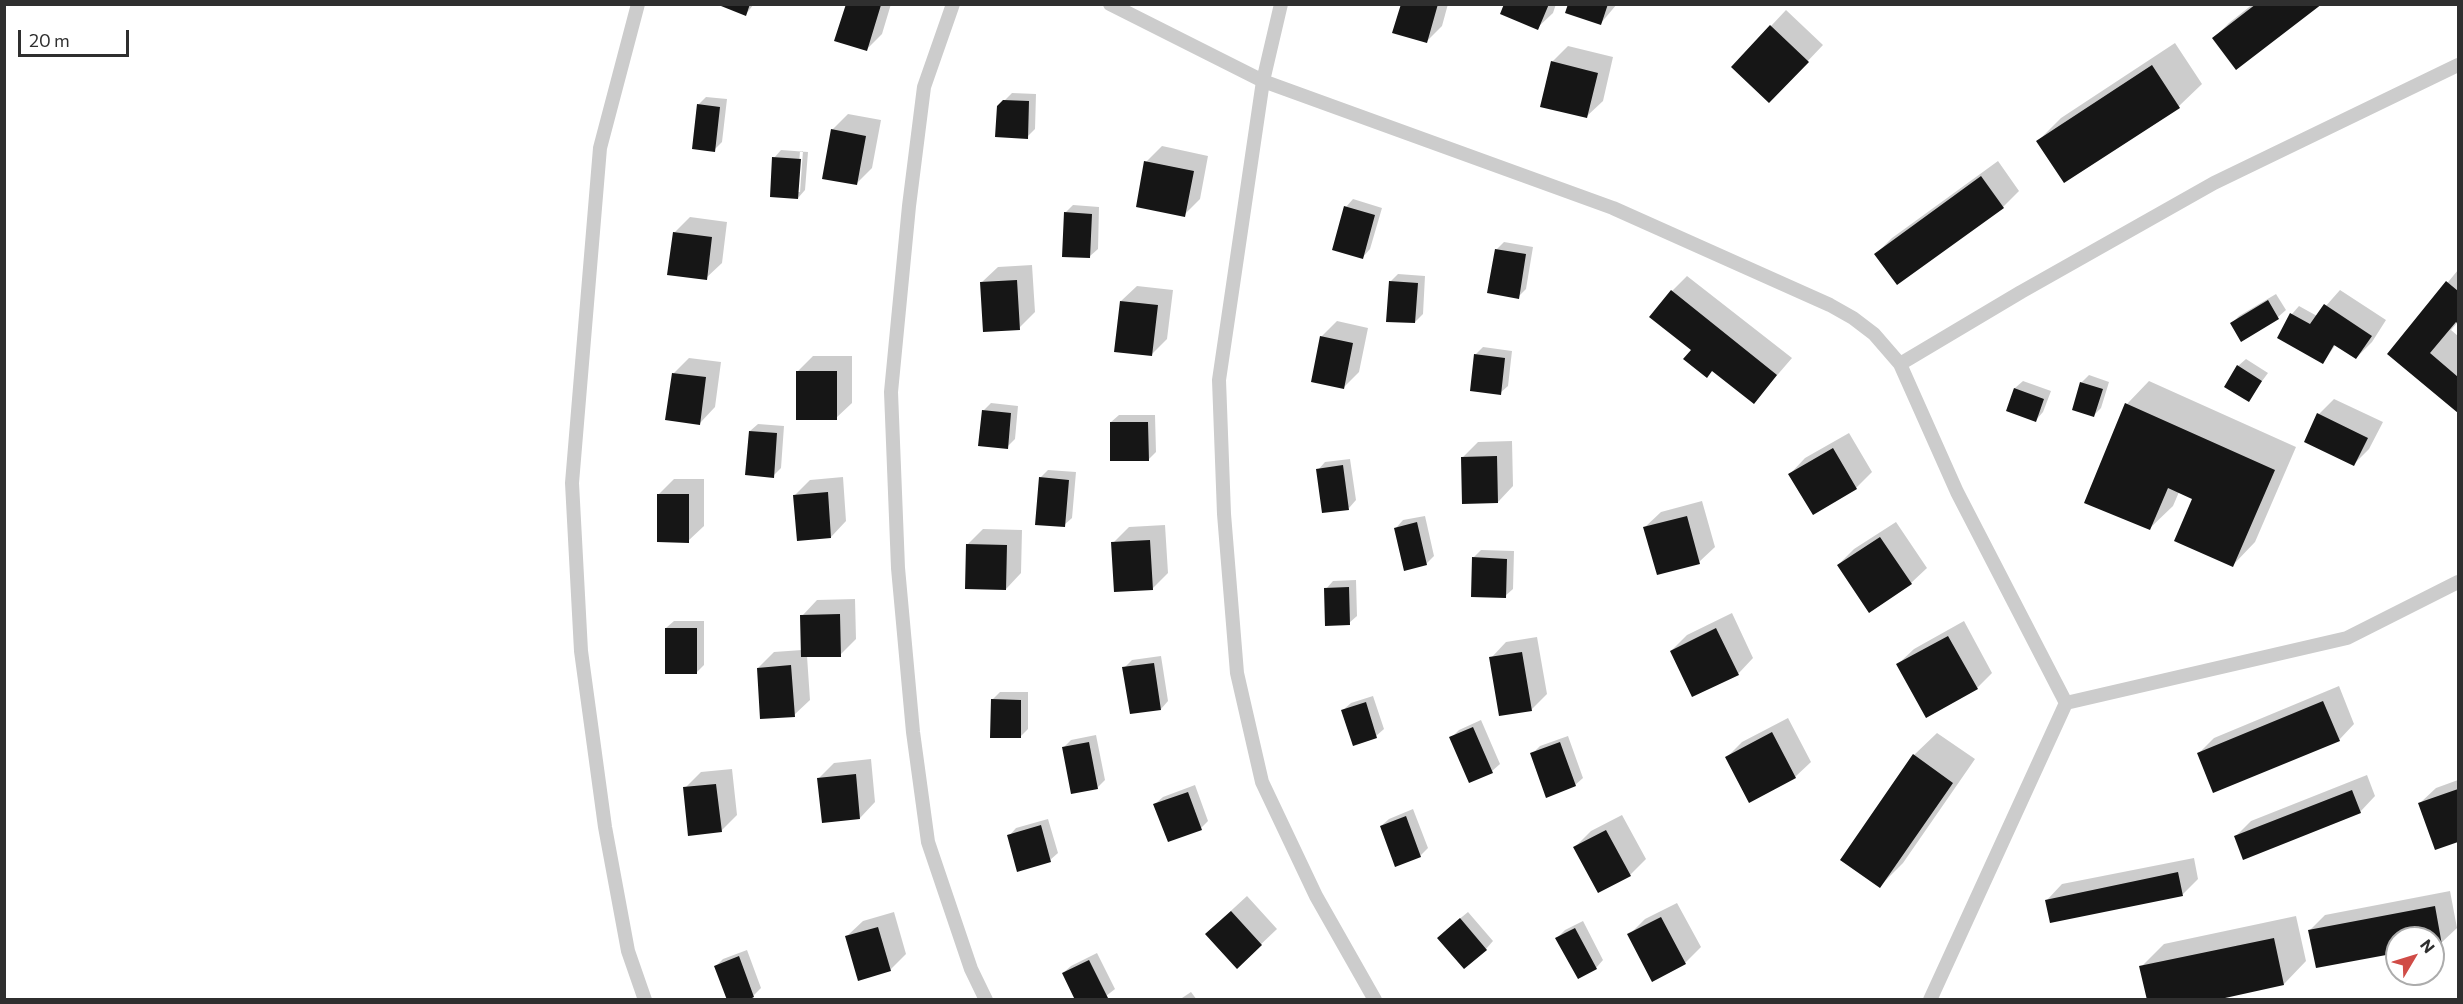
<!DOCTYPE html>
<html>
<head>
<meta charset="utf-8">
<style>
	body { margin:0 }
	#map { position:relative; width:2463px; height:1004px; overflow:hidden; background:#fff; font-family:Commissioner,sans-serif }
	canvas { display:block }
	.frame { position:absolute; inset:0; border:6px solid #2f2f2f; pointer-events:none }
	.north { position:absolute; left:2385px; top:926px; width:60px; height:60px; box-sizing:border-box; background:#fff; border:2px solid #acacac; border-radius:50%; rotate:52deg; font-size:16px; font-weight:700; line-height:24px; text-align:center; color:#2f2f2f }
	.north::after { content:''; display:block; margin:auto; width:21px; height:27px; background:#d04c47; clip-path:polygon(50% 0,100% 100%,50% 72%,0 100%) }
	.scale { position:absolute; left:18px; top:30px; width:111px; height:27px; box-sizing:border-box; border:3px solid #2f2f2f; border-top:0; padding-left:8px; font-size:18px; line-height:21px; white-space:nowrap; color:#2f2f2f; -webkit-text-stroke:4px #fff; paint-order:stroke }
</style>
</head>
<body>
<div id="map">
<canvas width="2463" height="1004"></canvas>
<div class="frame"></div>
<div class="north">N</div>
<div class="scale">20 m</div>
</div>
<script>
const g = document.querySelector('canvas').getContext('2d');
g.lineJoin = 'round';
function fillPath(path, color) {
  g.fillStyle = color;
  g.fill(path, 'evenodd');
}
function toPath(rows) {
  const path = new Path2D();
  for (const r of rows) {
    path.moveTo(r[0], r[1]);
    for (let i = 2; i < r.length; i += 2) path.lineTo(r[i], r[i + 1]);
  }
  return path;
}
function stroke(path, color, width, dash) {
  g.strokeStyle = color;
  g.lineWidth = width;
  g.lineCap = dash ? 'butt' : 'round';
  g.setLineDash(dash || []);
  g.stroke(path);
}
fillPath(toPath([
	[719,4,754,4,746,14],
	[848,4,891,4,882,34,866,50],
	[1402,4,1448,4,1442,26,1426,42],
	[1505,4,1556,4,1553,13,1537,28],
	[1570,4,1617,4,1601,23],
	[2253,4,2320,4,2214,38,2229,23],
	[1786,10,1823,45,1785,85,1771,26],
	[2175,43,2202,84,2179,106,2065,181,2038,141,2061,118],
	[1568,46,1613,57,1603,101,1587,116,1552,62],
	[1012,93,1036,94,1035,129,1027,137,998,107],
	[706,97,727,99,722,142,714,150,698,105],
	[848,114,881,120,872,168,856,184,832,130],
	[1162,146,1208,156,1200,199,1184,215,1146,162],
	[781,150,808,152,805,190,798,198,774,158],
	[800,151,803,151,800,192,797,192],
	[1998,161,2019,191,2003,207,1876,254,1892,238],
	[1353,199,1382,208,1370,249,1363,257,1346,207],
	[1073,205,1099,207,1098,249,1090,256,1065,213],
	[690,217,727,222,722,263,706,278,674,233],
	[1504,242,1533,247,1526,289,1518,297,1496,250],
	[1032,265,1035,312,1019,328,982,282,998,267],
	[2458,270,2458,322,2451,330,2458,336,2458,411,2389,354],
	[1398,274,1425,276,1423,314,1415,322,1390,282],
	[1687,276,1792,358,1754,402,1693,350,1672,291],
	[1137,286,1173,290,1167,339,1151,355,1121,301],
	[2340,290,2386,320,2372,342,2356,358,2336,344,2323,363,2279,337,2292,314,2299,306,2317,316],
	[2276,294,2286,310,2278,317,2242,340,2232,323,2239,316],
	[1337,321,1368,328,1359,372,1344,387,1321,337],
	[1483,347,1512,351,1508,386,1500,393,1475,355],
	[813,356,852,356,852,403,836,418,798,371],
	[689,358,721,362,715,407,700,423,673,374],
	[2246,359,2268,373,2248,400,2238,366],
	[2089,375,2109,382,2101,408,2094,415,2081,383],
	[2023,381,2051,391,2043,412,2036,420,2008,410,2015,388],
	[2149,381,2296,447,2255,542,2233,565,2194,499,2179,492,2173,506,2150,528,2127,404],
	[2334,399,2383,422,2369,449,2354,464,2319,414],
	[991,403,1018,406,1015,439,1007,447,984,410],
	[1119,415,1155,415,1156,452,1148,460,1111,422],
	[758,424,784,426,781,468,773,476,750,431],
	[1849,433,1872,472,1856,488,1790,474,1805,458],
	[1512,441,1513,486,1498,502,1463,457,1478,442],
	[1350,459,1356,500,1349,508,1318,470,1325,462],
	[1048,470,1076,472,1072,518,1064,525,1040,478],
	[843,477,846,521,831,537,794,496,810,480],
	[674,479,704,479,704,526,688,541,658,495],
	[1702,501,1715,547,1699,562,1645,527,1661,512],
	[1425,516,1434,556,1426,564,1396,528,1403,520],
	[1896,522,1927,568,1911,583,1838,565,1854,549],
	[1165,525,1168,573,1152,589,1113,543,1129,527],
	[983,529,1022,530,1021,573,1006,589,967,545],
	[1481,550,1514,551,1513,589,1505,596,1473,558],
	[1356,580,1357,616,1349,623,1326,589,1333,581],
	[855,599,856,639,840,655,807,656,810,700,794,715,758,668,774,652,802,650,802,616,817,600],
	[1732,613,1753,658,1738,674,1671,651,1687,635],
	[674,621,704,621,704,665,696,673,666,628],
	[1964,621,1992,673,1977,688,1898,664,1914,649],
	[1537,637,1547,694,1531,710,1491,658,1506,642],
	[1161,656,1168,701,1161,709,1124,668,1132,660],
	[2339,686,2354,724,2339,740,2198,754,2214,738],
	[1000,692,1028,692,1028,729,1020,737,992,700],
	[1373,696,1384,729,1376,736,1343,710,1351,703],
	[1788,718,1811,762,1795,777,1727,757,1742,742],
	[1481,720,1500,764,1492,771,1469,781,1451,738,1459,730],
	[1937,733,1975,759,1903,863,1880,886,1914,755],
	[1096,735,1105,780,1097,788,1064,747,1071,740],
	[1568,736,1583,778,1575,785,1532,754,1540,746],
	[871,759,875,802,860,818,818,779,834,763],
	[732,769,737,815,721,831,685,788,701,772],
	[2367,775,2375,796,2360,812,2235,837,2251,821],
	[2458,780,2458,840,2435,848,2420,803,2436,788],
	[1195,785,1208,821,1201,828,1155,804,1163,797],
	[1413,809,1428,848,1420,856,1381,826,1389,819],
	[1622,815,1646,859,1630,875,1575,847,1591,831],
	[1048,819,1058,853,1050,860,1009,836,1016,828],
	[2194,858,2198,879,2183,894,2047,900,2062,884],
	[2450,891,2457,928,2441,943,2433,945,2433,938,2397,938,2397,952,2310,930,2325,915],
	[1247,896,1277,929,1237,967,1222,919],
	[1677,903,1701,947,1685,963,1629,935,1645,919],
	[894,912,906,954,890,970,847,936,863,921],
	[1468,912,1493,941,1486,949,1446,930],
	[2296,916,2306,961,2284,984,2141,967,2164,944],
	[1583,921,1603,960,1596,968,1557,938,1565,930],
	[747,950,761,988,753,996,716,966,723,959],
	[1097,953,1115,989,1101,1000,1063,973,1071,966],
	[1191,992,1197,1000,1179,1000]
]), '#0003');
fillPath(toPath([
	[716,4,750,4,746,16],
	[846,4,881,5,867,51,834,41],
	[1401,4,1438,4,1427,43,1392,33],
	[1504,4,1549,4,1538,30,1500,14],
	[1568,4,1608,4,1601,25,1565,13],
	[2256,4,2322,4,2236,70,2212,38],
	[1770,25,1809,62,1769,103,1731,67],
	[1551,61,1598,73,1587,118,1540,107],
	[2152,65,2180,108,2064,183,2036,141],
	[1003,100,1029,101,1028,139,995,137,997,106],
	[697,104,720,107,715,152,692,149],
	[831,129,866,136,857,185,822,179],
	[772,157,801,159,798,199,770,197],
	[1144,161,1194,171,1185,217,1136,207],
	[1981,176,2004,208,1897,285,1874,254],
	[1344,206,1375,215,1363,259,1332,250],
	[1064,212,1092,214,1090,258,1062,257],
	[673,232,712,237,707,280,667,275],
	[1495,249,1526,254,1519,299,1487,293],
	[1017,280,1020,330,983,332,980,282],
	[1389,281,1418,283,1415,323,1386,322],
	[2446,281,2458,291,2458,324,2456,322,2430,353,2458,377,2458,413,2387,354],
	[1671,290,1777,375,1754,404,1712,371,1707,378,1683,359,1691,350,1649,317],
	[2268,300,2279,319,2241,342,2230,323],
	[1120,301,1158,305,1152,356,1114,352],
	[2324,304,2372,336,2356,359,2334,345,2323,364,2277,338,2290,313,2310,324],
	[1320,336,1353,343,1344,389,1311,382],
	[1474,354,1505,358,1501,395,1470,391],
	[2237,365,2262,381,2249,402,2224,387],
	[796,371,837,371,837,420,796,420],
	[672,373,706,377,700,425,665,420],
	[2080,382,2103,389,2094,417,2072,410],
	[2014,388,2044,399,2036,422,2006,411],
	[2125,403,2275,470,2233,567,2174,541,2192,499,2168,488,2150,530,2084,503],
	[982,410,1011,413,1008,449,978,446],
	[2317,413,2368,438,2354,466,2304,442],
	[1110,422,1148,422,1149,461,1110,461],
	[749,431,777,433,774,478,745,475],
	[1833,448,1857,489,1813,515,1788,474],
	[1497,456,1498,503,1462,504,1461,457],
	[1343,465,1349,510,1322,513,1316,469],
	[1039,477,1069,480,1065,527,1035,525],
	[828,492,831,538,797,541,793,495],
	[657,494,689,494,689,543,657,542],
	[1687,516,1700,564,1657,575,1643,527],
	[1417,522,1427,565,1404,571,1394,528],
	[1880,537,1912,584,1869,613,1837,565],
	[1150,540,1153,590,1114,592,1111,542],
	[966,544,1007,545,1006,590,965,589],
	[1472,557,1507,559,1506,598,1471,597],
	[1349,587,1350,625,1325,626,1324,588],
	[840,614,841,657,801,657,800,615],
	[665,628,697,628,697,674,665,674],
	[1716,628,1739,675,1692,697,1670,651],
	[1948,636,1978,689,1926,718,1896,664],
	[1522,652,1532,711,1499,716,1489,657],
	[1154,663,1161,710,1130,714,1122,667],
	[791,665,795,717,760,719,757,668],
	[991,699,1021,700,1021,738,990,738],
	[2323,701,2340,741,2213,793,2197,753],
	[1366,702,1377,738,1353,746,1341,710],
	[1473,727,1493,773,1469,783,1449,737],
	[1772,732,1796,778,1749,803,1725,757],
	[1089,742,1098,789,1071,794,1062,747],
	[1560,742,1576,786,1546,798,1530,753],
	[1913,754,1953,783,1880,888,1840,860],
	[856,774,860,819,822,823,817,778],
	[716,784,722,832,688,836,683,787],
	[2458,789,2458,842,2435,850,2418,803],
	[2352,790,2361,813,2243,860,2234,836],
	[1188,792,1202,830,1168,842,1153,804],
	[1406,816,1421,857,1395,867,1380,826],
	[1041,825,1051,862,1017,872,1007,835],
	[1606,830,1631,876,1598,893,1573,847],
	[2178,872,2183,896,2050,923,2045,900],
	[2435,906,2442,945,2433,946,2433,938,2397,938,2397,953,2316,968,2308,930],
	[1231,911,1262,945,1237,969,1205,934],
	[1661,917,1686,964,1652,982,1627,934],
	[1460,918,1487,950,1464,969,1437,938],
	[878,927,891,971,858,981,845,936],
	[1575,928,1597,969,1578,979,1555,938],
	[2274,938,2284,985,2216,1000,2147,1000,2139,966],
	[739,956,754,997,748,1000,727,1000,714,966],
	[1089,960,1108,998,1105,1000,1075,1000,1062,973]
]), '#161616');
stroke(toPath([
	[638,4,600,148,572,483,581,651,605,827,628,951,645,1000],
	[953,4,924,87,909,206,891,392,898,568,913,732,928,842,971,969,986,1000],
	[1110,4,1263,81,1613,208,1830,305,1853,318,1874,334,1900,364,1957,492,2066,703],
	[1281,4,1263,81,1219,380,1224,514,1237,673,1262,782,1316,896,1375,1000],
	[1900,364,2021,292,2214,183,2458,65],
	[1930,1000,2066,703,2347,638,2458,582]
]), '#ccc', 14);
</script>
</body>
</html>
